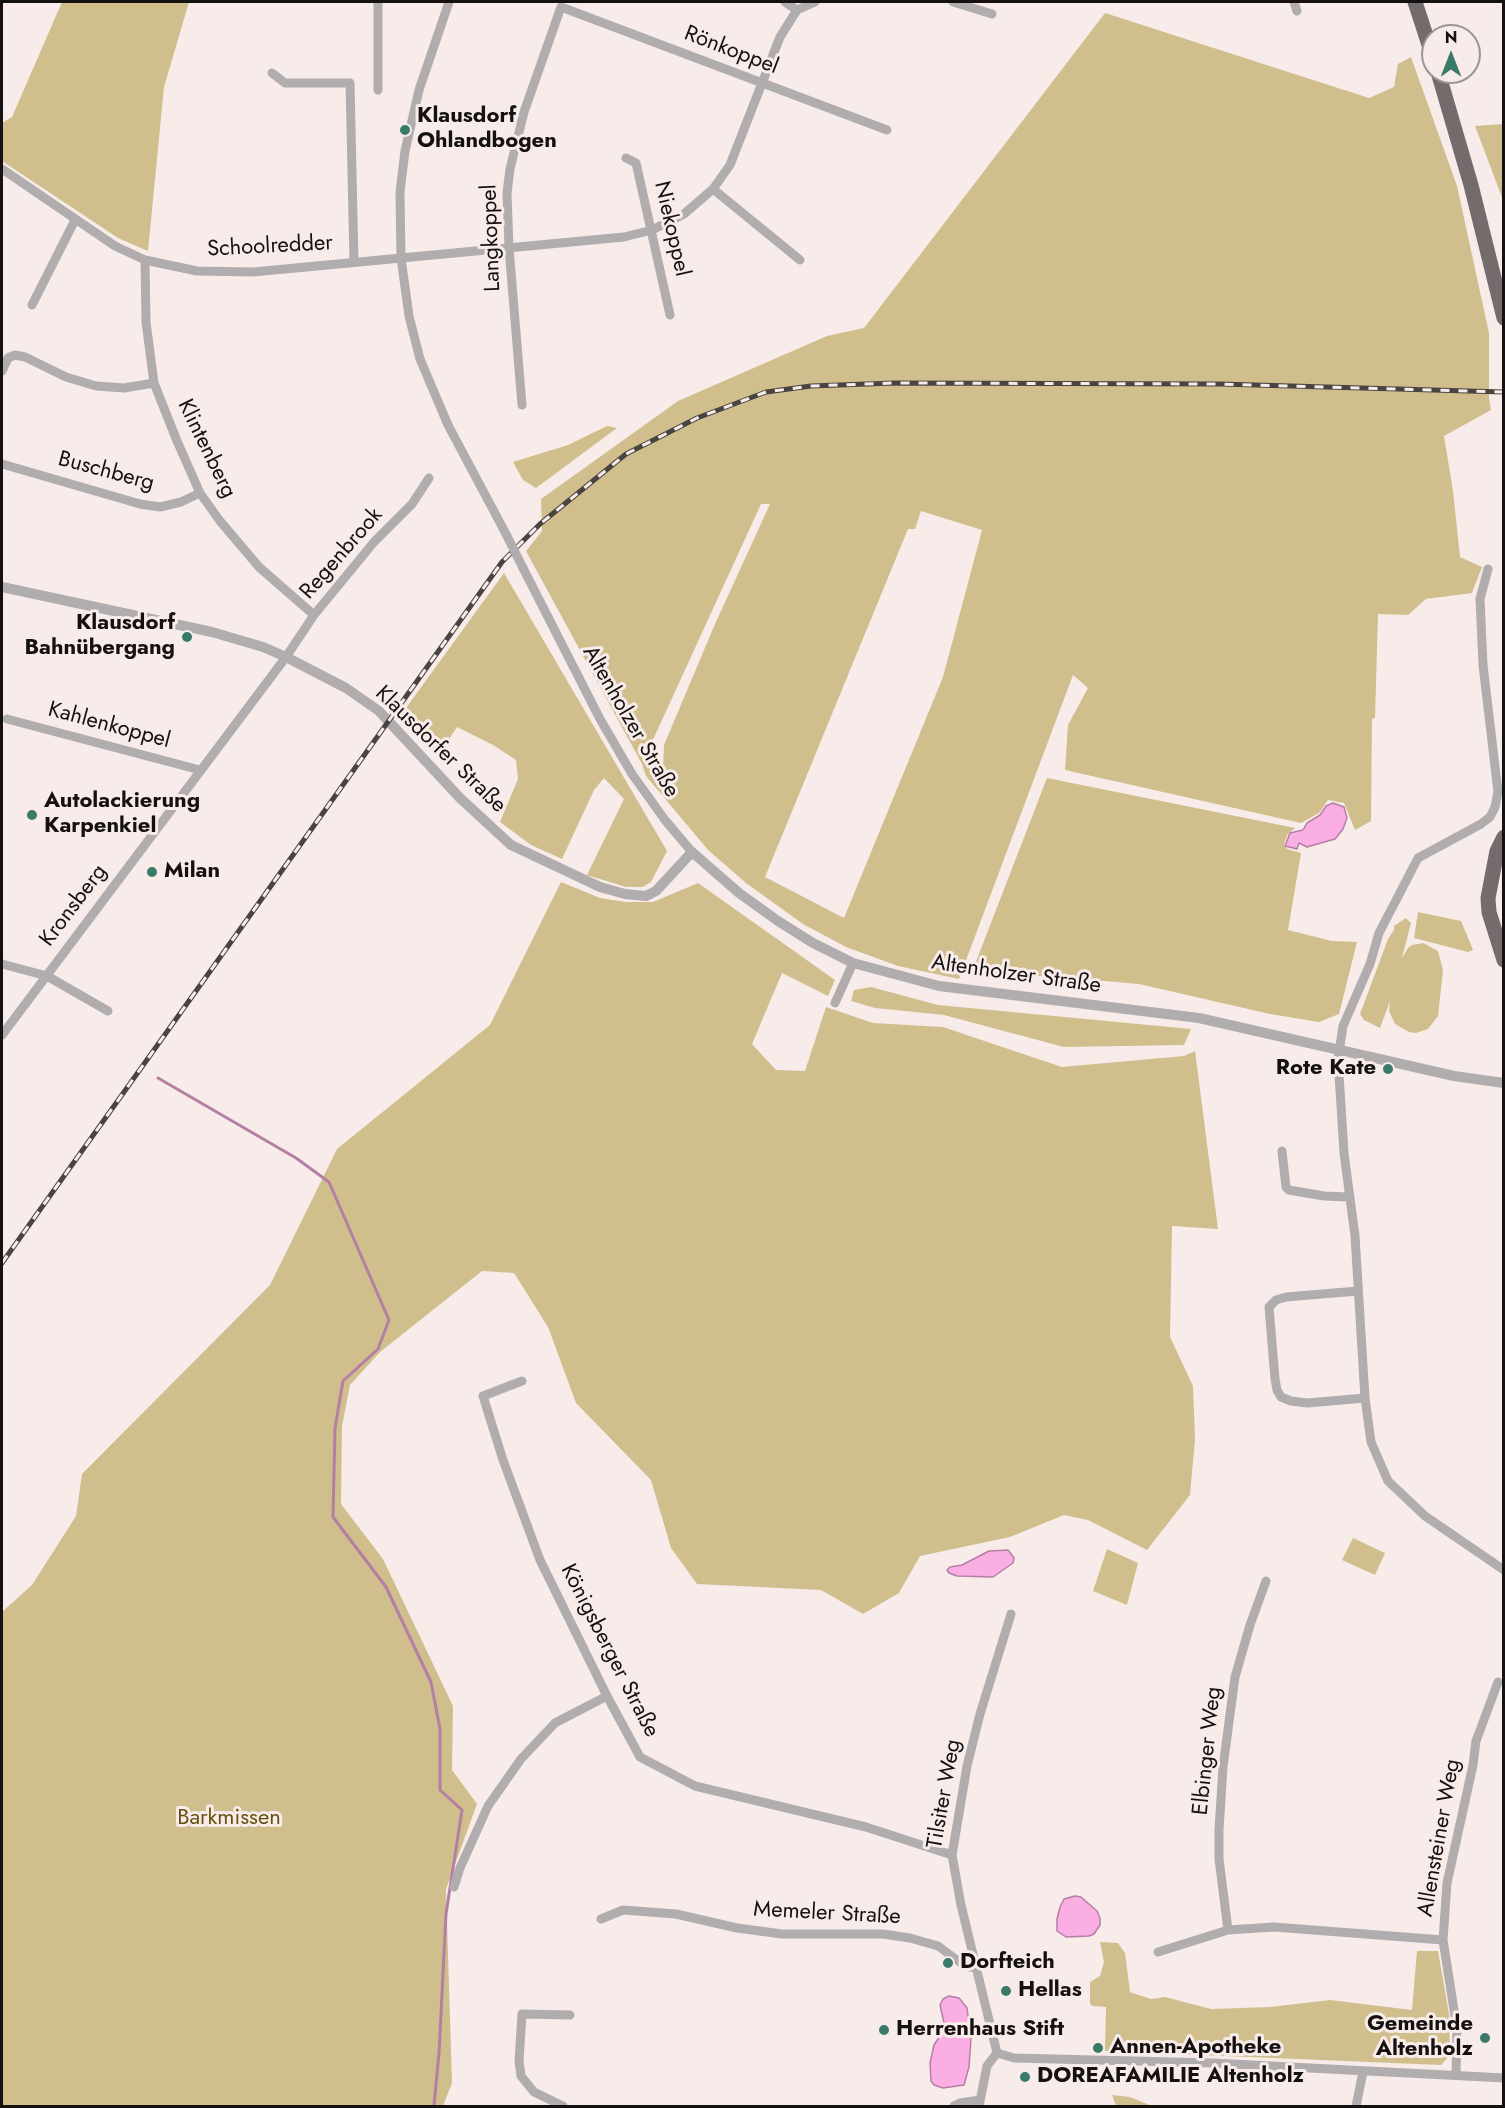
<!DOCTYPE html>
<html>
<head>
<meta charset="utf-8">
<style>
	body { margin:0 }
	#map { position:relative; width:1505px; height:2108px; overflow:hidden; background:#f7ece9; font-family:Jost,sans-serif }
	canvas { display:block }
	.frame { position:absolute; inset:0; border:3px solid #141110; pointer-events:none }
	.north { position:absolute; left:1421px; top:24px; width:60px; height:60px; box-sizing:border-box; background:#f7ece9; border:2px solid #9c9492; border-radius:50%; rotate:0deg; font-size:16px; font-weight:700; line-height:24px; text-align:center; color:#141110 }
	.north::after { content:''; display:block; margin:auto; width:21px; height:27px; background:#3a7a69; clip-path:polygon(50% 0,100% 100%,50% 72%,0 100%) }
</style>
</head>
<body>
<div id="map">
<canvas width="1505" height="2108"></canvas>
<div class="frame"></div>
<div class="north">N</div>
</div>
<script>
const g = document.querySelector('canvas').getContext('2d');
g.lineJoin = 'round';
function fillPath(path, color) {
  g.fillStyle = color;
  g.fill(path, 'evenodd');
}
function toPath(rows) {
  const path = new Path2D();
  for (const r of rows) {
    path.moveTo(r[0], r[1]);
    for (let i = 2; i < r.length; i += 2) path.lineTo(r[i], r[i + 1]);
  }
  return path;
}
function stroke(path, color, width, dash) {
  g.strokeStyle = color;
  g.lineWidth = width;
  g.lineCap = dash ? 'butt' : 'round';
  g.setLineDash(dash || []);
  g.stroke(path);
}
function drawText(font, color, halo, rows, align = 'center') {
  g.font = font + ' Jost,sans-serif';
  g.lineWidth = 6;
  g.setLineDash([]);
  g.textBaseline = 'middle';
  g.strokeStyle = halo;
  g.fillStyle = color;
  for (const [text, x, y, turn = 0] of rows) {
    g.save();
    g.translate(x, y);
    g.rotate((+turn || 0) * Math.PI / 180);
    g.textAlign = isNaN(turn) ? turn : align;
    if (halo) g.strokeText(text, 0, 0);
    g.fillText(text, 0, 0);
    g.restore();
  }
}
fillPath(toPath([
	[62,2,189,2,164,87,148,251,118,238,2,161,2,123,12,117],
	[1105,13,1369,98,1394,87,1398,64,1411,57,1457,186,1489,333,1489,398,1491,410,1444,436,1453,491,1460,557,1482,567,1472,593,1426,599,1408,615,1378,614,1375,718,1372,719,1371,821,1355,830,1344,803,1328,800,1319,813,1301,823,1065,770,1068,725,1088,688,1073,675,959,979,898,966,846,947,803,924,746,883,708,850,646,776,642,764,526,551,542,531,541,499,678,401,827,336,864,328],
	[761,504,770,504,715,624,664,745,663,768,655,757,651,744],
	[921,511,982,530,943,677,844,918,765,877,908,529,915,529],
	[1503,124,1504,124,1503,200,1475,126],
	[607,426,617,428,536,488,523,480,513,462,568,445],
	[504,573,667,851,651,882,643,887,626,887,587,875,624,799,604,778,594,790,562,859,531,845,500,822,518,779,516,760,493,745,457,727,437,757,398,719],
	[1047,778,1295,828,1287,835,1284,845,1287,849,1301,853,1288,930,1332,941,1357,942,1339,1014,1319,1022,1270,1014,1139,984,1058,977,972,972],
	[561,882,600,898,625,902,653,902,698,883,835,980,828,996,782,973,752,1044,776,1070,805,1071,826,1007,873,1023,943,1027,1062,1067,1184,1056,1195,1051,1218,1229,1172,1226,1170,1337,1193,1386,1195,1439,1190,1495,1147,1550,1088,1520,1064,1515,1010,1537,920,1556,899,1593,863,1614,821,1590,697,1584,671,1548,651,1480,576,1403,548,1327,514,1273,482,1271,380,1352,350,1385,342,1426,341,1504,383,1559,453,1706,452,1770,477,1804,446,1889,452,2083,443,2106,2,2106,2,1612,32,1585,76,1516,82,1474,270,1285,337,1149,490,1025],
	[1418,912,1461,921,1473,950,1468,952,1414,938],
	[1406,918,1411,923,1402,958,1408,948,1412,945,1423,943,1438,951,1443,970,1438,1016,1428,1029,1416,1033,1409,1032,1395,1024,1389,1011,1390,1001,1380,1028,1364,1020,1360,1014,1388,939,1394,930,1394,926],
	[871,987,938,1005,1191,1029,1184,1045,1064,1047,944,1015,875,1008,851,1001,854,990],
	[1353,1538,1385,1553,1375,1575,1342,1560],
	[1107,1549,1138,1563,1127,1605,1093,1591],
	[1100,1942,1118,1943,1125,1953,1130,1992,1151,1999,1165,1997,1211,2009,1270,2007,1330,2000,1412,2010,1417,1951,1438,1951,1449,2014,1450,2055,1441,2065,1105,2051,1106,2007,1093,2006,1090,2004,1090,1982,1100,1976,1104,1962],
	[1112,2095,1130,2097,1152,2106,1116,2106]
]), '#d1be8d');
const water = toPath([
	[1333,803,1344,807,1347,818,1343,829,1335,839,1307,847,1299,843,1297,849,1285,846,1290,833,1303,830,1307,823,1320,815,1326,806,1333,803],
	[1008,1550,1014,1558,1013,1563,993,1577,957,1576,949,1573,947,1570,950,1567,962,1565,989,1551,1008,1550],
	[1075,1896,1081,1897,1097,1911,1100,1918,1100,1925,1094,1934,1089,1936,1066,1937,1057,1931,1057,1919,1060,1907,1064,1899,1075,1896],
	[949,1996,959,1998,967,2008,971,2038,969,2067,964,2085,943,2088,934,2085,931,2081,930,2063,934,2045,941,2034,944,2023,940,2005,943,1999,949,1996]
]);
fillPath(water, '#faaee3');
stroke(water, '#b57fa4', 1.5);
stroke(toPath([
	[158,1078,296,1158,329,1182,389,1320,378,1349,343,1381,335,1428,333,1517,386,1587,431,1682,440,1729,440,1790,462,1810,446,1914,439,2053,434,2106]
]), '#b57fa4', 3);
stroke(toPath([
	[378,2,378,90],
	[449,2,419,90,405,151,400,192,401,258,409,316,420,359,448,425,506,534],
	[785,2,797,10],
	[953,2,992,14],
	[1294,2,1297,11],
	[272,73,285,83,350,83,354,262],
	[626,158,636,163,670,315],
	[2,169,115,246,145,260,197,271,253,272,624,237,652,230,684,214,713,189,730,165,780,37,797,10,815,2],
	[713,189,800,260],
	[145,260,146,322,154,383,177,441,200,493,220,521,259,567,314,615],
	[32,305,75,220],
	[2,371,8,358,15,355,25,357,66,377,96,386,124,388,154,383],
	[522,405,509,248,507,193,510,169,524,112,561,7,887,130],
	[2,464,140,504,160,507,181,502,200,493],
	[523,568,600,719,632,774,665,820,692,852],
	[1488,569,1480,599,1483,665,1498,792,1495,807,1490,817,1481,824,1418,858,1379,933,1370,964,1343,1026,1338,1059,1344,1153,1355,1236,1365,1398,1371,1442,1388,1481,1425,1516,1504,1570],
	[7,719,200,770],
	[2,964,47,976,108,1011],
	[835,1003,853,963],
	[2,1035,286,657,314,615,374,542,412,504,429,478],
	[1282,1151,1286,1187,1289,1190,1324,1196,1349,1197],
	[1358,1291,1286,1297,1276,1300,1269,1307,1275,1379,1277,1390,1281,1397,1291,1401,1307,1403,1365,1398],
	[522,1381,483,1396,503,1460,540,1560,607,1696,640,1757,695,1786,866,1827,952,1855],
	[454,1887,460,1868,488,1806,521,1759,555,1723,607,1696],
	[601,1919,623,1910,676,1914,737,1928,782,1934,883,1934,910,1938,938,1946,965,1966,976,1968],
	[1228,1930,1219,1859,1219,1830,1223,1767,1235,1677,1250,1625,1266,1581],
	[1158,1952,1228,1930,1274,1927,1443,1940],
	[997,2053,1014,2058,1213,2063,1504,2078],
	[997,2053,961,1905,952,1855,967,1766,980,1714,1011,1614],
	[1456,2075,1457,2029,1443,1940,1447,1883,1473,1765,1476,1741,1498,1682],
	[563,2106,534,2092,521,2076,519,2061,522,2014,570,2015],
	[954,2106,960,2103,980,2100],
	[979,2106,987,2066,997,2053],
	[1356,2106,1363,2072]
]), '#b1acad', 9);
stroke(toPath([
	[2,587,212,632,263,647,286,657,346,688,379,711,460,798,511,845,600,887,625,894,646,896,656,891,692,852,739,893,778,921,813,943,853,963,939,986,1199,1018,1454,1076,1504,1083]
]), '#b1acad', 10);
stroke(toPath([
	[1415,2,1433,57],
	[1438,72,1471,185,1504,318],
	[1504,837,1497,851,1488,898,1489,912,1504,960]
]), '#746b6c', 15);
const rail = toPath([
	[2,1263,502,562,540,524,626,454,697,418,766,392,811,386,895,383,1220,384,1504,392]
]);
stroke(rail, '#494442', 5);
stroke(rail, '#f7ece9', 3, [9]);
stroke(toPath([
	[506,534,523,568]
]), '#b1acad', 9);
for (const [x, y, r, color] of [
	[405,130,6,"#3a7a69"],
	[187,637,6,"#3a7a69"],
	[32,815,6,"#3a7a69"],
	[152,872,6,"#3a7a69"],
	[1388,1069,6,"#3a7a69"],
	[948,1963,6,"#3a7a69"],
	[1006,1991,6,"#3a7a69"],
	[884,2030,6,"#3a7a69"],
	[1485,2038,6,"#3a7a69"],
	[1098,2048,6,"#3a7a69"],
	[1025,2077,6,"#3a7a69"]
]) {
  const dot = new Path2D();
  dot.arc(x, y, r, 0, 2 * Math.PI);
  g.fillStyle = color;
  g.fill(dot);
  stroke(dot, '#f7ece9', 2);
}
drawText('22px', '#141110', '#f7ece9', [
	["Rönkoppel",731,51,21],
	["Niekoppel",671,229,77],
	["Langkoppel",492,238,-92],
	["Schoolredder",270,247,-3],
	["Klintenberg",206,449,64],
	["Buschberg",106,472,15],
	["Regenbrook",342,554,-49],
	["Altenholzer Straße",630,722,60],
	["Kahlenkoppel",109,726,15],
	["Klausdorfer Straße",440,750,44],
	["Kronsberg",74,906,-53],
	["Altenholzer Straße",1016,975,8],
	["Königsberger Straße",609,1651,63],
	["Elbinger Weg",1208,1751,-84],
	["Tilsiter Weg",945,1794,-80],
	["Allensteiner Weg",1440,1838,-80],
	["Memeler Straße",827,1914,3]
]);
drawText('bold 22px', '#141110', '#f7ece9', [
	["Klausdorf",417,117],
	["Ohlandbogen",417,142],
	["Klausdorf",175,624,"right"],
	["Bahnübergang",175,649,"right"],
	["Autolackierung",44,802],
	["Karpenkiel",44,827],
	["Milan",164,872],
	["Rote Kate",1376,1069,"right"],
	["Dorfteich",960,1963],
	["Hellas",1018,1991],
	["Gemeinde",1473,2025,"right"],
	["Altenholz",1473,2050,"right"],
	["Herrenhaus Stift",896,2030],
	["Annen-Apotheke",1110,2048],
	["DOREAFAMILIE Altenholz",1037,2077]
], 'left');
drawText('22px', '#66510e', '#f7ece9', [
	["Barkmissen",229,1819]
]);
</script>
</body>
</html>
